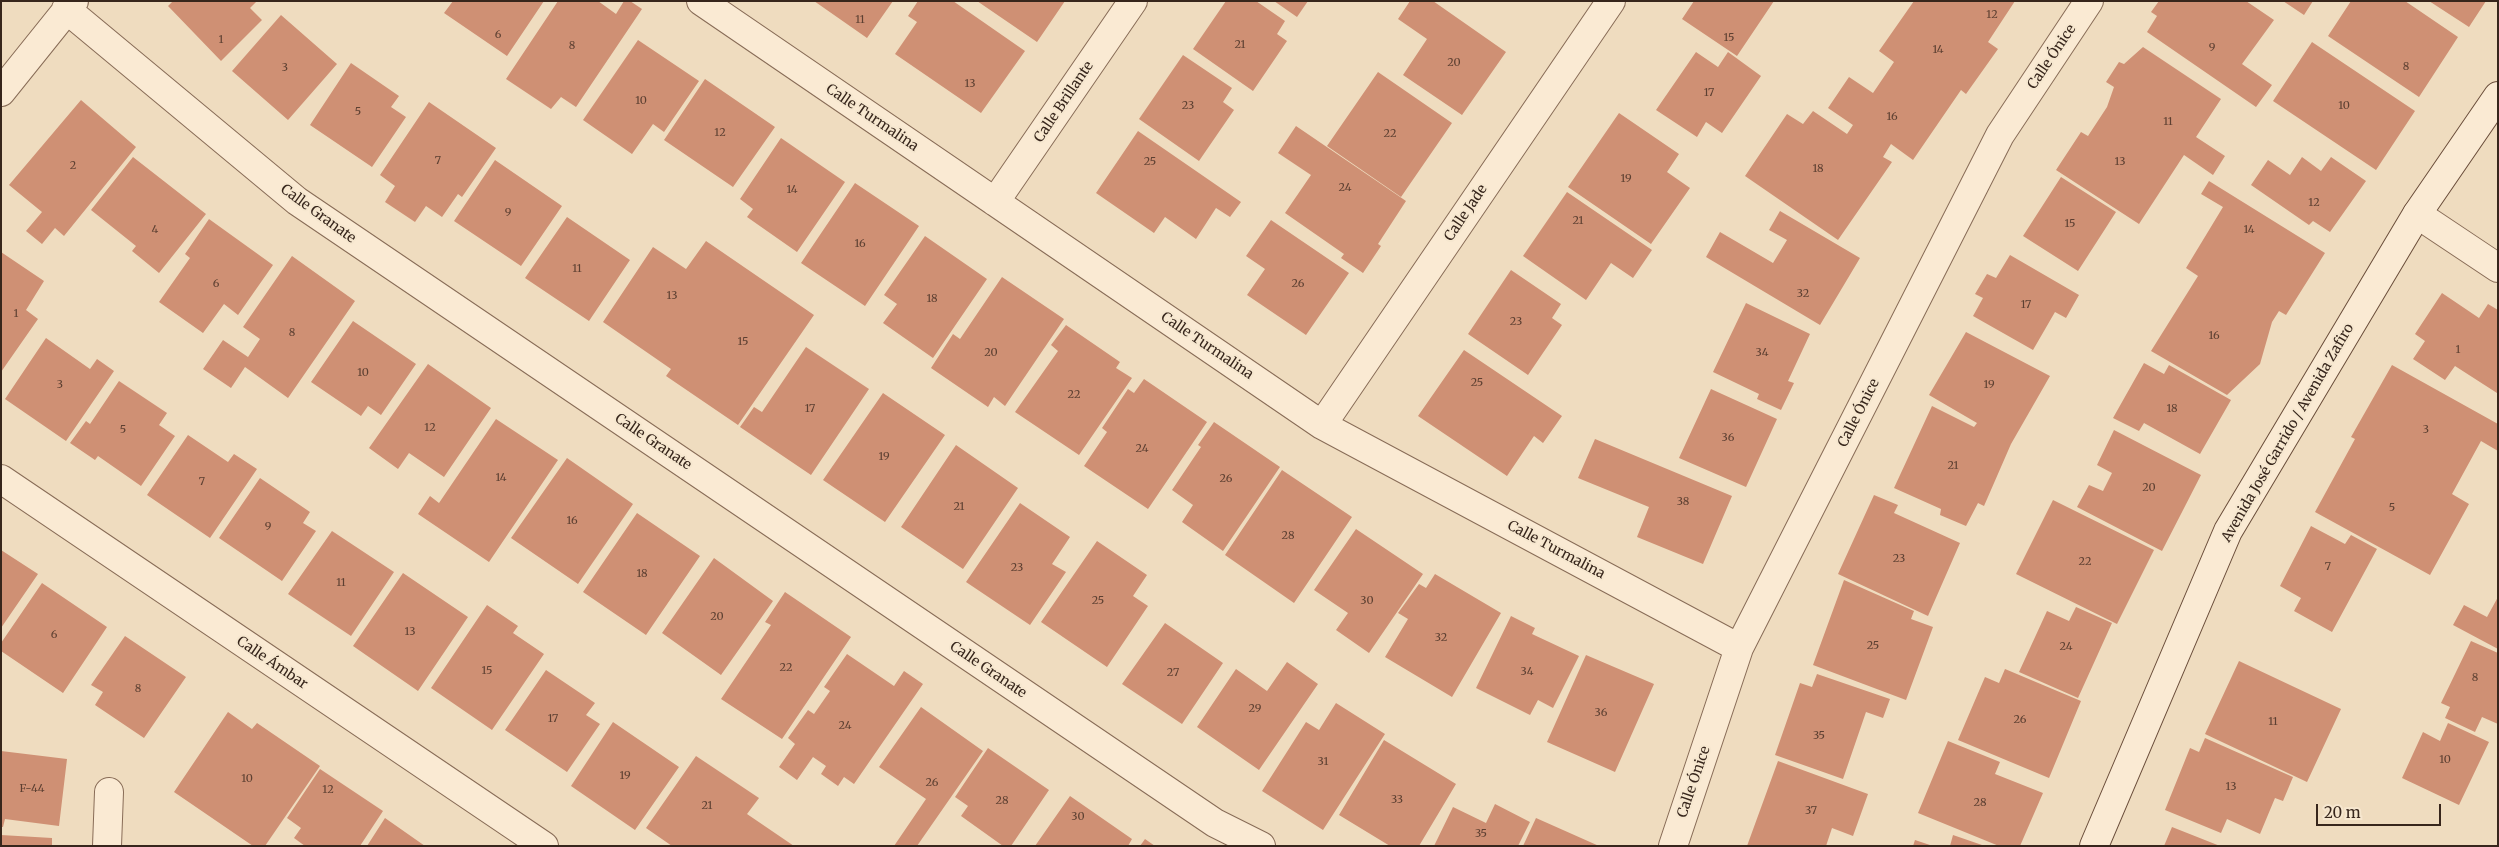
<!DOCTYPE html>
<html>
<head>
<meta charset="utf-8">
<style>
	body { margin:0 }
	#map { position:relative; width:2499px; height:847px; overflow:hidden; background:#efdcbf; font-family:Merriweather,serif }
	canvas { display:block }
	.frame { position:absolute; inset:0; border:2px solid #37261c; pointer-events:none }
	.scale { position:absolute; left:2316px; top:804px; width:125px; height:22px; box-sizing:border-box; border:2px solid #37261c; border-top:0; padding-left:6px; font-size:15px; line-height:18px; white-space:nowrap; color:#37261c; -webkit-text-stroke:4px #f6e7cf; paint-order:stroke }
</style>
</head>
<body>
<div id="map">
<canvas width="2499" height="847"></canvas>
<div class="frame"></div>
<div class="scale">20 m</div>
</div>
<script>
const g = document.querySelector('canvas').getContext('2d');
g.lineJoin = 'round';
function fillPath(path, color) {
  g.fillStyle = color;
  g.fill(path, 'evenodd');
}
function toPath(rows) {
  const path = new Path2D();
  for (const r of rows) {
    path.moveTo(r[0], r[1]);
    for (let i = 2; i < r.length; i += 2) path.lineTo(r[i], r[i + 1]);
  }
  return path;
}
function stroke(path, color, width, dash) {
  g.strokeStyle = color;
  g.lineWidth = width;
  g.lineCap = dash ? 'butt' : 'round';
  g.setLineDash(dash || []);
  g.stroke(path);
}
function drawText(font, color, halo, rows, align = 'center') {
  g.font = font + ' Merriweather,serif';
  g.lineWidth = 4;
  g.setLineDash([]);
  g.textBaseline = 'middle';
  g.strokeStyle = halo;
  g.fillStyle = color;
  for (const [text, x, y, turn = 0] of rows) {
    g.save();
    g.translate(x, y);
    g.rotate((+turn || 0) * Math.PI / 180);
    g.textAlign = isNaN(turn) ? turn : align;
    if (halo) g.strokeText(text, 0, 0);
    g.fillText(text, 0, 0);
    g.restore();
  }
}
fillPath(toPath([
	[173,1,257,1,250,8,262,20,221,61,168,6],
	[453,1,544,1,507,56,444,13],
	[558,1,598,1,616,14,624,1,630,1,642,9,576,107,561,97,551,109,506,79],
	[814,1,893,1,867,38],
	[918,1,953,1,1025,51,981,113,895,54,917,22,908,16],
	[977,1,1065,1,1037,42],
	[1226,1,1256,1,1285,21,1277,34,1287,41,1253,91,1193,49],
	[1274,1,1308,1,1297,17],
	[1410,1,1433,1,1506,52,1462,115,1403,75,1427,39,1398,19],
	[1694,1,1774,1,1737,56,1682,19],
	[1914,1,2015,1,1988,42,1998,49,1966,94,1961,90,1913,160,1891,144,1883,157,1892,162,1838,240,1745,176,1787,114,1803,124,1813,111,1847,134,1853,125,1828,108,1849,77,1873,93,1894,62,1879,51],
	[2159,1,2246,1,2274,20,2242,64,2272,85,2256,107,2147,32,2157,16,2151,12],
	[2283,1,2313,1,2304,15],
	[2351,1,2405,1,2458,37,2419,97,2328,36],
	[2429,1,2486,1,2469,27],
	[281,15,337,64,288,120,232,71],
	[638,40,699,81,664,132,653,124,632,154,583,120],
	[2312,42,2415,111,2376,170,2273,101],
	[2143,47,2221,99,2196,137,2225,156,2213,175,2184,155,2139,224,2056,170,2081,132,2088,136,2107,107,2114,87,2106,82,2119,62,2124,64],
	[1696,52,1718,67,1728,52,1761,76,1722,133,1706,122,1697,137,1656,110],
	[1183,55,1232,88,1223,102,1234,110,1199,161,1139,119],
	[351,63,399,96,391,107,406,117,372,167,310,125],
	[1378,72,1452,123,1401,197,1327,146],
	[705,79,775,127,733,187,664,140],
	[81,100,136,147,64,236,55,228,42,244,26,231,42,212,9,185],
	[429,102,496,148,462,197,458,194,442,217,426,206,415,222,385,202,395,186,380,175],
	[1619,113,1679,154,1667,172,1690,188,1651,244,1568,187],
	[1296,126,1406,201,1378,244,1381,246,1363,273,1341,258,1344,254,1285,213,1311,175,1278,153],
	[1138,131,1241,202,1230,217,1216,208,1196,239,1165,217,1154,233,1096,193],
	[781,138,845,182,797,252,747,217,753,209,740,199],
	[133,157,206,214,159,273,132,251,136,246,91,210],
	[2302,157,2321,171,2331,157,2366,181,2330,232,2313,221,2309,225,2251,185,2268,160,2290,175],
	[495,160,562,206,521,266,454,221],
	[2061,177,2116,212,2078,271,2023,236],
	[2209,181,2325,253,2286,315,2279,311,2272,322,2260,364,2227,395,2151,351,2198,276,2186,268,2223,207,2201,194],
	[855,183,919,226,865,306,801,263],
	[1567,192,1652,250,1633,278,1611,263,1586,300,1523,256],
	[1780,211,1860,258,1820,325,1706,257,1720,232,1773,263,1787,240,1769,230],
	[567,217,630,260,589,321,525,278],
	[209,219,273,265,238,315,224,304,203,333,159,302,190,258,185,254],
	[1271,220,1349,273,1306,335,1247,295,1265,269,1246,256],
	[925,236,987,279,933,358,883,323,897,304,884,295],
	[706,241,814,315,738,425,666,376,671,369,603,322,653,247,686,269],
	[1,252,44,281,26,310,38,319,1,372],
	[2010,255,2079,295,2066,318,2055,312,2033,350,1973,316,1983,298,1975,294,1987,274,1996,278],
	[292,256,355,301,288,398,245,367,231,388,203,369,223,340,248,357,260,339,243,327],
	[1511,270,1561,304,1552,318,1562,325,1528,375,1468,334],
	[1002,277,1064,319,1005,406,994,397,988,407,931,368,953,334,960,339],
	[2442,293,2479,318,2488,304,2498,310,2497,393,2455,366,2445,380,2413,359,2425,341,2415,334],
	[1746,303,1810,334,1788,381,1794,383,1781,410,1757,399,1759,394,1713,372],
	[353,321,416,364,381,415,368,406,361,416,311,382],
	[1066,325,1120,362,1116,368,1132,378,1079,455,1015,412,1058,351,1051,345],
	[1966,332,2050,376,2011,444,1984,506,1978,503,1966,526,1940,515,1941,509,1894,488,1932,406,1974,427,1977,423,1929,395],
	[46,338,90,369,97,359,114,371,66,441,5,399],
	[806,347,869,389,811,475,740,427,754,407,762,412],
	[1464,350,1562,416,1543,443,1534,436,1507,476,1418,416],
	[2144,363,2164,374,2169,365,2231,400,2200,454,2144,423,2139,431,2113,418],
	[428,364,491,408,444,477,409,453,398,469,369,448],
	[2392,365,2498,424,2498,451,2481,441,2452,494,2469,504,2430,575,2315,512,2355,439,2351,437],
	[1144,379,1207,422,1148,509,1084,466,1107,432,1102,428,1128,389,1134,393],
	[119,381,167,413,159,425,175,436,141,486,98,456,95,460,70,443,86,421,90,424],
	[1711,389,1777,419,1746,487,1679,458],
	[883,393,945,435,885,522,823,480],
	[496,419,558,460,489,562,418,514,430,496,439,503],
	[1214,422,1280,467,1223,551,1182,522,1193,505,1172,490,1201,447,1198,445],
	[2114,430,2201,475,2162,551,2077,507,2089,485,2103,491,2112,473,2097,465],
	[188,435,228,462,234,454,257,469,210,538,147,495],
	[1595,439,1732,496,1703,564,1637,537,1649,507,1578,478],
	[956,445,1018,488,963,569,901,527],
	[567,458,633,504,578,584,511,538],
	[1282,470,1352,517,1294,603,1225,555],
	[260,478,310,512,303,523,316,531,282,581,219,538],
	[1874,495,1898,505,1894,513,1960,543,1928,616,1838,574],
	[2053,500,2154,550,2117,624,2016,574],
	[1020,503,1070,537,1052,564,1066,572,1030,625,966,582],
	[637,513,700,556,646,635,583,592],
	[2311,526,2345,544,2351,535,2377,549,2332,632,2294,611,2301,598,2280,586],
	[1356,529,1423,574,1369,653,1336,630,1348,613,1314,590],
	[332,531,394,572,351,636,288,594],
	[1097,541,1147,575,1133,596,1148,606,1107,667,1041,622],
	[1,550,38,574,1,628],
	[714,558,773,601,721,675,662,633],
	[403,573,468,617,418,691,353,646],
	[1435,574,1501,613,1452,697,1385,657,1408,619,1398,613,1419,584,1426,588],
	[1844,580,1914,611,1911,619,1933,627,1906,700,1813,665],
	[42,583,107,627,63,693,1,651,1,643],
	[785,592,851,637,782,739,721,699,771,625,765,622],
	[2498,597,2498,649,2453,625,2464,605,2487,617],
	[487,605,518,626,513,633,544,654,492,730,431,688],
	[2076,607,2112,623,2078,698,2019,672,2047,611,2069,621],
	[1511,616,1535,628,1532,634,1579,656,1553,708,1538,700,1530,715,1476,688],
	[1165,623,1223,663,1182,724,1122,684],
	[125,636,186,677,144,738,95,705,103,692,91,685],
	[2471,641,2498,653,2498,724,2482,717,2475,732,2445,718,2450,707,2441,703],
	[847,654,894,686,904,671,923,684,854,784,844,777,838,786,821,774,826,766,813,757,797,780,779,767,795,744,788,738,808,710,814,714,830,691,824,687],
	[1586,655,1654,684,1615,772,1547,742],
	[2239,661,2341,709,2307,782,2205,734],
	[1287,662,1318,684,1259,770,1197,727,1236,669,1267,691],
	[2005,669,2081,701,2049,778,1958,740,1985,677,1999,683],
	[546,670,595,703,586,715,600,724,567,772,505,730],
	[1817,674,1890,699,1883,718,1866,712,1843,779,1775,755,1800,683,1812,687],
	[1336,703,1385,734,1323,830,1262,791,1306,722,1319,730],
	[921,707,983,751,917,846,894,846,926,799,879,767],
	[228,712,252,729,257,723,320,766,265,846,253,846,174,792],
	[613,722,679,767,635,830,571,786],
	[2448,723,2489,742,2459,805,2402,778,2423,732,2440,741],
	[2205,738,2293,777,2283,801,2275,798,2260,834,2227,819,2221,833,2165,810,2190,748,2199,752],
	[1384,740,1456,784,1419,846,1390,846,1339,815],
	[1948,741,2000,762,1995,774,2043,793,2020,846,1999,846,1918,813],
	[988,748,1049,790,1011,846,1003,846,961,816,968,806,955,797],
	[1,751,67,759,59,826,5,819,3,827,1,827],
	[696,756,759,798,747,814,794,846,672,846,646,828],
	[1778,761,1868,794,1853,836,1832,828,1826,846,1747,846],
	[320,769,383,811,360,846,305,846,294,838,301,828,287,818],
	[1070,796,1132,839,1128,846,1035,846],
	[1495,804,1530,822,1518,846,1434,846,1453,807,1486,823],
	[385,818,425,846,367,846],
	[1536,818,1599,846,1523,846],
	[2172,827,2220,846,2164,846],
	[1,835,52,838,52,846,1,846],
	[1953,835,1982,845,1982,846,1950,846],
	[1145,839,1155,846,1140,846],
	[1915,840,1930,845,1930,846,1913,846]
]), '#cf9074');
const street = toPath([
	[701,1,1322,425,1739,648],
	[66,9,297,201,1215,823,1261,846],
	[1,92,74,1],
	[995,202,1133,1],
	[2417,214,2498,268],
	[1322,425,1611,1],
	[1,479,544,846],
	[107,846,109,792],
	[1673,846,1739,648,2000,135,2089,1]
]);
const secondary = toPath([
	[2094,846,2228,531,2417,214,2498,96]
]);
stroke(street, '#886c57', 30);
stroke(secondary, '#6a4d3a', 30);
stroke(street, '#faead3', 28);
stroke(secondary, '#faead3', 28);
drawText('11px', '#5d4032', null, [
	["12",1992,15],
	["11",860,20],
	["6",498,35],
	["15",1729,38],
	["1",221,40],
	["21",1240,45],
	["8",572,46],
	["9",2212,48],
	["14",1938,50],
	["20",1454,63],
	["8",2406,67],
	["3",285,68],
	["13",970,84],
	["17",1709,93],
	["10",641,101],
	["23",1188,106],
	["10",2344,106],
	["5",358,112],
	["16",1892,117],
	["11",2168,122],
	["12",720,133],
	["22",1390,134],
	["7",438,161],
	["25",1150,162],
	["13",2120,162],
	["2",73,166],
	["18",1818,169],
	["19",1626,179],
	["24",1345,188],
	["14",792,190],
	["12",2314,203],
	["9",508,213],
	["21",1578,221],
	["15",2070,224],
	["4",155,230],
	["14",2249,230],
	["16",860,244],
	["11",577,269],
	["6",216,284],
	["26",1298,284],
	["32",1803,294],
	["13",672,296],
	["18",932,299],
	["17",2026,305],
	["1",16,314],
	["23",1516,322],
	["8",292,333],
	["16",2214,336],
	["15",743,342],
	["1",2458,350],
	["20",991,353],
	["34",1762,353],
	["10",363,373],
	["25",1477,383],
	["3",60,385],
	["19",1989,385],
	["22",1074,395],
	["17",810,409],
	["18",2172,409],
	["12",430,428],
	["5",123,430],
	["3",2426,430],
	["36",1728,438],
	["24",1142,449],
	["19",884,457],
	["21",1953,466],
	["14",501,478],
	["26",1226,479],
	["7",202,482],
	["20",2149,488],
	["38",1683,502],
	["21",959,507],
	["5",2392,508],
	["16",572,521],
	["9",268,527],
	["28",1288,536],
	["23",1899,559],
	["22",2085,562],
	["7",2328,567],
	["23",1017,568],
	["18",642,574],
	["11",341,583],
	["25",1098,601],
	["30",1367,601],
	["20",717,617],
	["13",410,632],
	["6",54,635],
	["32",1441,638],
	["25",1873,646],
	["24",2066,647],
	["22",786,668],
	["15",487,671],
	["34",1527,672],
	["27",1173,673],
	["8",2475,678],
	["8",138,689],
	["29",1255,709],
	["36",1601,713],
	["17",553,719],
	["26",2020,720],
	["11",2273,722],
	["24",845,726],
	["35",1819,736],
	["10",2445,760],
	["31",1323,762],
	["19",625,776],
	["10",247,779],
	["26",932,783],
	["13",2231,787],
	["F-44",32,789],
	["12",328,790],
	["33",1397,800],
	["28",1002,801],
	["28",1980,803],
	["21",707,806],
	["37",1811,811],
	["30",1078,817],
	["35",1481,834]
]);
drawText('14px', '#37261c', '#f6e7cf', [
	["Calle Ónice",2052,57,-56],
	["Calle Brillante",1064,102,-56],
	["Calle Turmalina",872,118,34],
	["Calle Jade",1466,213,-56],
	["Calle Granate",318,214,36],
	["Calle Turmalina",1207,346,34],
	["Calle Ónice",1859,413,-63],
	["Avenida José Garrido / Avenida Zafiro",2288,433,-60],
	["Calle Granate",653,442,34],
	["Calle Turmalina",1556,550,28],
	["Calle Ámbar",272,663,34],
	["Calle Granate",988,670,34],
	["Calle Ónice",1694,782,-71]
]);
</script>
</body>
</html>
